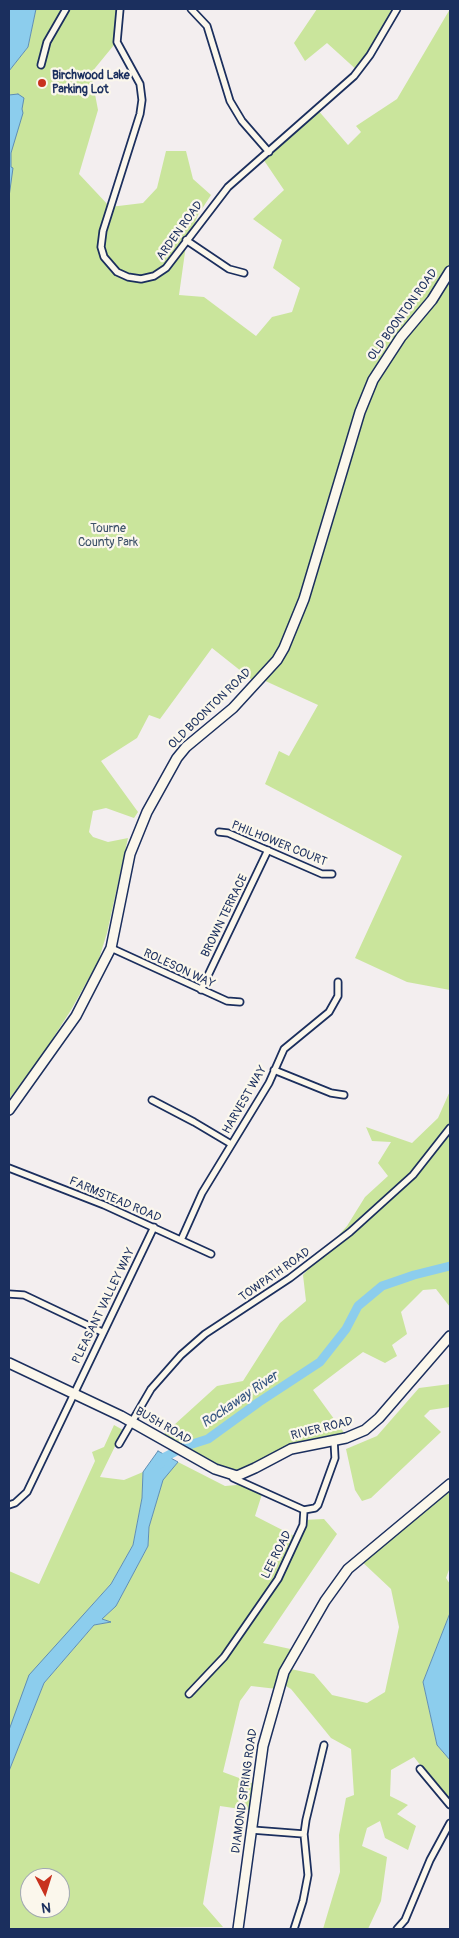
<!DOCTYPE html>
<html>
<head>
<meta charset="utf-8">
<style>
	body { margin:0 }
	#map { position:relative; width:459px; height:1938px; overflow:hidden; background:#f3eeef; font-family:Pangolin,sans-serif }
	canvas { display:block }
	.frame { position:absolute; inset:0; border:10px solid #1b2f5e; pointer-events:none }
	.north { position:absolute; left:20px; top:1868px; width:50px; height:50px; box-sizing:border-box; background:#fbf7ec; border:1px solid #a1a7b3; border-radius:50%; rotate:175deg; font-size:14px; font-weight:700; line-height:20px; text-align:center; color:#1b2f5e }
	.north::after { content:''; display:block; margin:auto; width:18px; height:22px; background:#c8321e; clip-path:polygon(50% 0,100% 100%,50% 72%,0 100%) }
</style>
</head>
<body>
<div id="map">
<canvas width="459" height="1938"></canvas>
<div class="frame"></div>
<div class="north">N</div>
</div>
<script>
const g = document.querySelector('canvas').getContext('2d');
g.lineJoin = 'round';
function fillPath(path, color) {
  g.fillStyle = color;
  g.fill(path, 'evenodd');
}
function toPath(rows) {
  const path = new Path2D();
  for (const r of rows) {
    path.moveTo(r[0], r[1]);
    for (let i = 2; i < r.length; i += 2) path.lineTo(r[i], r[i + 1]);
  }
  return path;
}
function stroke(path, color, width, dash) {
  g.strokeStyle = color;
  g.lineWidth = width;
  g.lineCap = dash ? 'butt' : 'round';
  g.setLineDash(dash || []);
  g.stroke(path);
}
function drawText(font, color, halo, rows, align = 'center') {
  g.font = font + ' Pangolin,sans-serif';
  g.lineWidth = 4.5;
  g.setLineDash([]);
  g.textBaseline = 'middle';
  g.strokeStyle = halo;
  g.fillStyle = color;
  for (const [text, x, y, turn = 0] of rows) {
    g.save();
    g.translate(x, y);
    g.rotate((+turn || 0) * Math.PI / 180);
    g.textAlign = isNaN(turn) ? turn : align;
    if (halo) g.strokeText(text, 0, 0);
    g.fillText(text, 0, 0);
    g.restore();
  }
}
fillPath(toPath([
	[36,9,120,9,114,45,91,73,98,110,79,174,110,207,143,203,157,188,166,151,186,151,193,179,211,195,198,215,186,245,179,295,204,297,256,336,272,317,292,312,300,288,273,268,282,240,253,219,284,190,261,156,317,109,348,145,361,132,356,126,397,99,450,9,450,990,407,982,355,958,402,856,265,784,279,751,289,756,318,705,261,679,256,683,212,648,160,719,149,715,137,738,101,761,138,812,134,818,106,808,93,811,89,832,93,837,108,842,128,838,107,933,98,962,71,1010,39,1060,9,1099,9,71,28,47],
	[317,9,397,9,359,72,327,43,305,61,294,43],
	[450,1091,450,1307,436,1289,423,1290,401,1312,407,1334,392,1345,397,1356,385,1363,363,1352,313,1390,345,1434,289,1446,265,1461,238,1471,227,1471,163,1435,217,1386,243,1381,280,1323,306,1301,303,1275,347,1226,365,1197,388,1176,378,1163,391,1142,372,1141,366,1127,412,1143,438,1118],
	[450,1384,450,1407,430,1410,424,1416,441,1432,371,1498,362,1501,355,1490,346,1449,377,1436,419,1388],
	[114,1425,123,1430,100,1477,124,1480,143,1472,142,1498,133,1545,111,1584,91,1606,53,1659,9,1748,9,1571,39,1584,95,1461,92,1452,104,1447],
	[178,1462,225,1486,249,1484,263,1491,255,1516,296,1537,303,1520,324,1519,337,1534,263,1643,295,1650,286,1668,314,1674,332,1695,367,1703,385,1692,399,1627,391,1589,359,1559,450,1479,450,1567,446,1578,450,1584,450,1613,423,1682,437,1745,450,1760,450,1803,414,1757,391,1770,390,1796,408,1805,397,1814,416,1826,408,1850,385,1838,380,1821,367,1828,362,1846,387,1857,381,1901,368,1929,323,1929,340,1872,339,1835,346,1798,354,1795,351,1749,331,1738,291,1689,279,1682,277,1689,251,1686,240,1701,223,1772,258,1785,254,1811,220,1806,203,1904,223,1927,9,1929,9,1771,44,1683,94,1625,110,1622,102,1619,116,1606,148,1546,149,1527,163,1479],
	[30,1878,60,1878,60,1908,30,1908]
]), '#cae59c');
const water = toPath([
	[9,9,36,9,28,47,9,71,9,9],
	[18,94,24,98,22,109,23,113,11,153,11,167,13,168,9,197,9,95,18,94],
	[158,1451,178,1462,163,1480,149,1527,148,1546,116,1606,102,1619,111,1622,94,1625,44,1683,9,1771,9,1730,29,1675,111,1584,133,1545,142,1498,143,1472,158,1451],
	[450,1613,450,1760,437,1745,423,1682,450,1613]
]);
fillPath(water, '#8ccded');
stroke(water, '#5f8eb4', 1);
stroke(toPath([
	[160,1464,163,1458,186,1446,208,1439,259,1402,320,1362,346,1329,358,1306,382,1286,414,1275,450,1266]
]), '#8ccded', 9);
const street = toPath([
	[120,9,117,42,140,84,142,100,140,114,103,231,101,247,104,257,117,272,128,277,141,279,154,276,166,268,228,187,354,76,370,55,397,9],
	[191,9,207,26,230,101,242,121,269,152],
	[41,65,47,42,66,9],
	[186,240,229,269,244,273],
	[219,832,228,833,322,874,332,874],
	[111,948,227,1001,240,1002],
	[201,990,268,850],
	[274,1070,331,1093,344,1095],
	[152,1100,194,1122,231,1144],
	[9,1168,104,1205,211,1254],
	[181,1240,202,1193,269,1083,284,1049,329,1012,338,996,338,982],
	[9,1294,24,1295,102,1332],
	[119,1444,151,1389,181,1355,205,1334,290,1278,350,1232,413,1175,450,1128],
	[233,1478,304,1510],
	[9,1505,15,1503,27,1492,154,1227],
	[304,1510,315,1508,318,1505,335,1458,334,1440],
	[189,1694,224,1657,278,1579,303,1525,304,1510],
	[420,1769,450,1805],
	[252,1830,304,1834],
	[294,1929,303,1901,308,1875,304,1834,306,1820,324,1745],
	[397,1929,405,1920,430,1860,450,1823]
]);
const secondary = toPath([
	[9,1110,76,1016,111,948,130,854,147,812,177,758,186,747,233,708,277,660,284,648,304,599,360,412,373,380,401,337,432,300,450,271],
	[9,1363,121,1416,215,1469,237,1476,255,1468,291,1449,346,1438,365,1430,379,1418,450,1336],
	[238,1929,263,1746,284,1672,325,1601,348,1569,450,1484]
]);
stroke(street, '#1b2f5e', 9);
stroke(secondary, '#1b2f5e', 12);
stroke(street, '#fbf7ec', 5.5);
stroke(secondary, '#fbf7ec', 9);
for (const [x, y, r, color] of [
	[42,83,5,"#c8321e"]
]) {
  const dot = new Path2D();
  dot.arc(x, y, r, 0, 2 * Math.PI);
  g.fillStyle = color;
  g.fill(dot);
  stroke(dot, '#fbf7ec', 2);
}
drawText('bold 12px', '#1b2f5e', '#fbf7ec', [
	["Birchwood Lake",52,76],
	["Parking Lot",52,90]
], 'left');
drawText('12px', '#1b2f5e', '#fbf7ec', [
	["ARDEN ROAD",180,231,-54],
	["OLD BOONTON ROAD",403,315,-54],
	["OLD BOONTON ROAD",210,709,-44],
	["PHILHOWER COURT",279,844,22],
	["BROWN TERRACE",225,916,-64],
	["ROLESON WAY",179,969,25],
	["HARVEST WAY",245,1100,-60],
	["FARMSTEAD ROAD",115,1200,23],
	["TOWPATH ROAD",275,1275,-35],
	["PLEASANT VALLEY WAY",104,1306,-64],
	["BUSH ROAD",163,1426,30],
	["RIVER ROAD",322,1429,-14],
	["LEE ROAD",277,1555,-63],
	["DIAMOND SPRING ROAD",245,1791,-82]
]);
drawText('12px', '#3e536a', '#fbf7ec', [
	["Tourne",108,529],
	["County Park",108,543]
]);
drawText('italic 14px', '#375682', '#fbf7ec', [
	["Rockaway River",240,1400,-34]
]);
</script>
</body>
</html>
